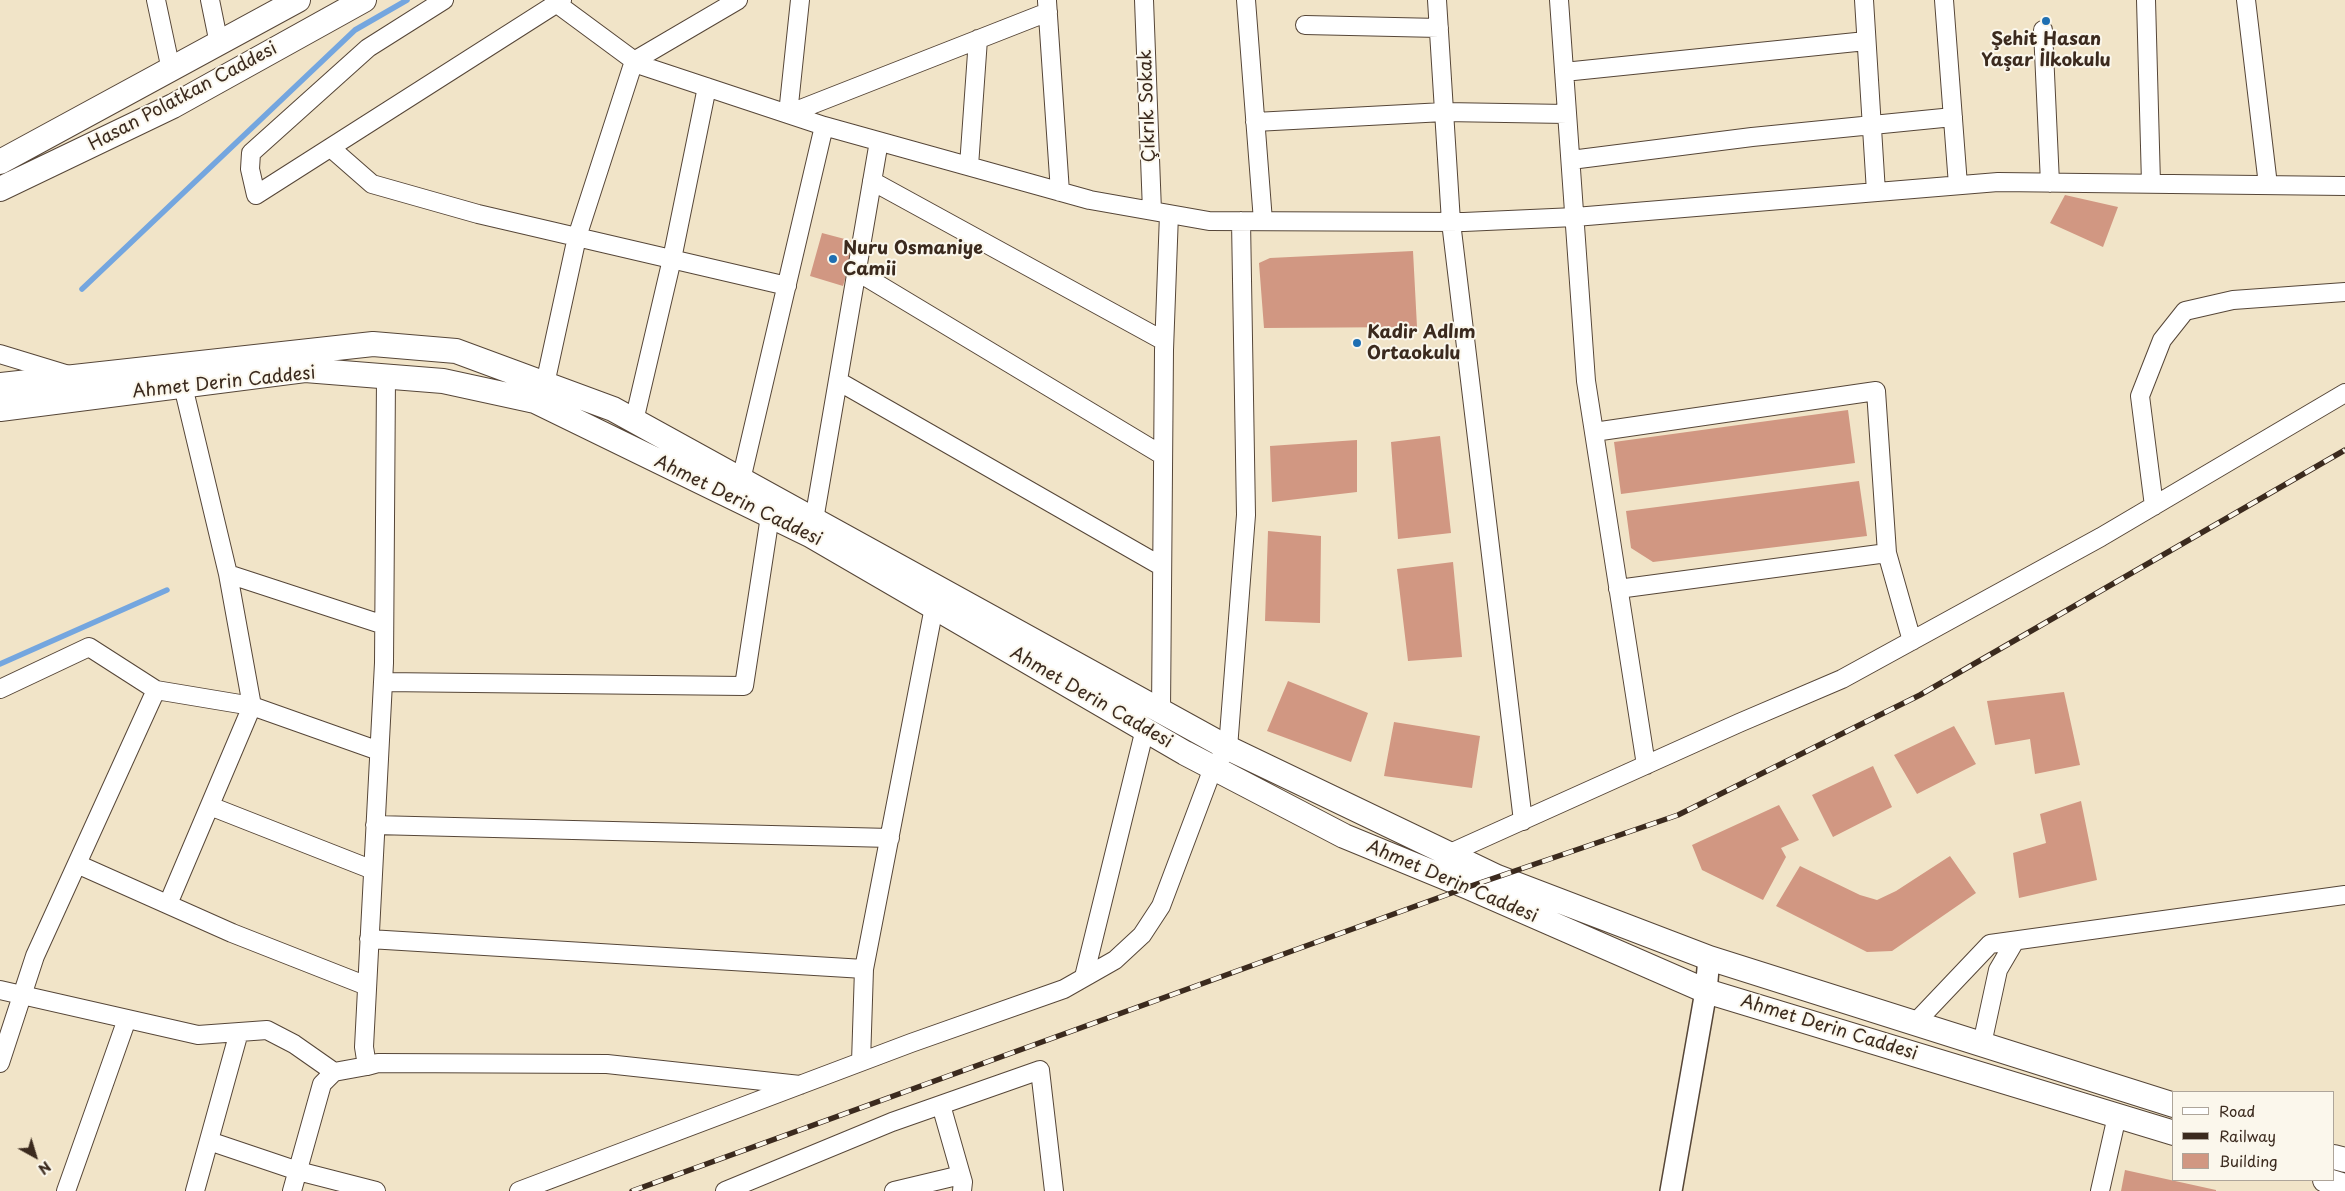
<!DOCTYPE html>
<html>
<head>
<meta charset="utf-8">
<style>
	body { margin:0 }
	#map { position:relative; width:2345px; height:1191px; overflow:hidden; background:#f1e4c8; font-family:"Playpen Sans",sans-serif }
	canvas { display:block }
	.legend { position:absolute; left:2172px; top:1091px; width:162px; height:90px; box-sizing:border-box; background:#fbf7ec; border:1px solid #aea59a; margin:0; padding:6px 9px; list-style:none; font-size:15px; color:#3b2a1e }
	.legend li { display:flex; align-items:center; gap:10px; height:25px }
	.legend b { width:25px; border:1px solid #aea59a }
	.north { position:absolute; left:10px; top:1131px; width:50px; height:50px; -webkit-text-stroke:4px #fbf7ec; paint-order:stroke; rotate:141deg; font-size:14px; font-weight:700; line-height:20px; text-align:center; color:#3b2a1e }
	.north::after { content:''; display:block; margin:auto; width:18px; height:22px; background:#3b2a1e; clip-path:polygon(50% 0,100% 100%,50% 72%,0 100%) }
</style>
</head>
<body>
<div id="map">
<canvas width="2345" height="1191"></canvas>
<ul class="legend">
<li><b style="height:6px;background:#fff"></b>Road</li>
<li><b style="height:6px;background:#3b2a1e"></b>Railway</li>
<li><b style="height:14px;background:#d19782"></b>Building</li>
</ul>
<div class="north">N</div>
</div>
<script>
const g = document.querySelector('canvas').getContext('2d');
g.lineJoin = 'round';
function toPath(rows) {
  const path = new Path2D();
  for (const r of rows) {
    path.moveTo(r[0], r[1]);
    for (let i = 2; i < r.length; i += 2) path.lineTo(r[i], r[i + 1]);
  }
  return path;
}
function stroke(path, color, width, dash) {
  g.strokeStyle = color;
  g.lineWidth = width;
  g.lineCap = dash ? 'butt' : 'round';
  g.setLineDash(dash || []);
  g.stroke(path);
}
function fillPath(path, color) {
  g.fillStyle = color;
  g.fill(path, 'evenodd');
}
function drawText(font, color, halo, rows, align = 'center') {
  g.font = font + ' "Playpen Sans",sans-serif';
  g.lineWidth = 4;
  g.setLineDash([]);
  g.textBaseline = 'middle';
  g.strokeStyle = halo;
  g.fillStyle = color;
  for (const [text, x, y, turn = 0] of rows) {
    g.save();
    g.translate(x, y);
    g.rotate((+turn || 0) * Math.PI / 180);
    g.textAlign = isNaN(turn) ? turn : align;
    if (halo) g.strokeText(text, 0, 0);
    g.fillText(text, 0, 0);
    g.restore();
  }
}
stroke(toPath([
	[82,289,355,30,407,0],
	[0,664,167,590]
]), '#74a6df', 5.5);
fillPath(toPath([
	[2065,195,2118,207,2103,247,2050,223],
	[822,233,856,242,843,286,810,276],
	[1413,251,1417,327,1264,328,1259,263,1270,258],
	[1848,410,1855,463,1621,494,1614,442],
	[1440,436,1451,533,1398,539,1391,442],
	[1357,440,1357,492,1272,502,1270,446],
	[1859,481,1867,536,1653,562,1631,548,1626,511],
	[1268,531,1321,536,1320,623,1265,621],
	[1453,562,1462,657,1408,661,1397,569],
	[1288,681,1368,713,1351,762,1267,731],
	[2064,692,2080,765,2035,774,2030,739,1995,745,1987,701],
	[1394,722,1480,736,1472,788,1384,776],
	[1954,726,1976,764,1917,794,1894,755],
	[1873,766,1892,807,1833,837,1812,795],
	[2081,801,2097,880,2019,898,2013,853,2046,843,2040,814],
	[1779,805,1799,840,1781,848,1786,857,1763,900,1702,870,1692,845],
	[1950,856,1976,893,1892,951,1867,952,1776,906,1800,866,1860,895,1877,900,1896,891],
	[2125,1170,2216,1190,2216,1191,2121,1191]
]), '#d19782');
const minor = toPath([
	[156,0,171,70],
	[210,0,219,44],
	[444,0,368,48,251,153,250,169,256,195,562,0],
	[800,0,788,114,1048,12],
	[1144,0,1152,211],
	[1246,0,1263,221],
	[1437,0,1451,222,1523,821],
	[1559,0,1586,381,1646,765],
	[1864,0,1876,192],
	[1944,0,1958,185],
	[2146,0,2151,183],
	[2246,0,2268,185],
	[1047,1,1060,192],
	[556,3,640,65,824,126,1090,200,1209,221,1464,222,1575,217,1998,182,2345,186],
	[1305,25,1439,28],
	[2043,30,2050,183],
	[1564,72,1866,41],
	[1255,122,1444,112,1567,114],
	[332,149,372,184,478,214,787,286],
	[1571,160,1752,137,1953,117],
	[969,166,978,39],
	[872,181,1164,341],
	[856,271,1162,455],
	[0,354,69,375],
	[386,377,384,663,364,1047,367,1066,378,1063,607,1064,800,1085],
	[838,381,1161,566],
	[545,384,577,237,634,61,738,0],
	[183,386,228,574,252,706,379,751],
	[634,421,672,259,707,87],
	[1594,432,1876,391,1887,553,1912,641],
	[741,480,824,126],
	[2154,506,2140,396,2162,340,2185,311,2233,300,2345,292],
	[814,520,879,141],
	[228,574,384,625],
	[1618,589,1887,553],
	[383,682,744,686,770,516],
	[0,689,89,647,156,690],
	[1161,711,1164,350,1169,214],
	[210,806,373,870],
	[375,825,890,838],
	[1448,854,1739,723,1842,679,2101,537,2345,393],
	[77,864,232,933,367,986],
	[369,939,864,969],
	[1084,977,1145,729],
	[0,990,198,1035,267,1030,294,1044,334,1072],
	[1915,1023,1990,944,2345,895],
	[1982,1044,1998,970,2015,941],
	[861,1062,864,969,934,607],
	[0,1063,35,956,156,690,252,706,168,904],
	[941,1105,963,1182,962,1191],
	[209,1141,298,1171,376,1191],
	[66,1191,127,1019],
	[195,1191,239,1032],
	[292,1191,322,1084,334,1072,367,1066],
	[519,1191,911,1043,1064,989,1115,960,1142,935,1161,906,1213,768,1228,748,1246,515,1241,221],
	[725,1191,892,1122,1040,1070,1054,1191],
	[894,1191,961,1175],
	[2100,1191,2117,1116]
]);
const tertiary = toPath([
	[1671,1191,1706,991,1709,958]
]);
const secondary = toPath([
	[0,162,298,0],
	[0,189,173,106,364,0],
	[0,385,373,344,456,351,613,409,1228,748,1497,877,1709,958,2174,1105],
	[0,409,305,370,443,381,535,401,810,535,1185,753,1344,836,1468,887,1706,991,2174,1133],
	[2334,1157,2345,1160],
	[2325,1180,2345,1186]
]);
stroke(minor, '#564638', 20);
stroke(tertiary, '#564638', 24);
stroke(secondary, '#564638', 26);
stroke(minor, '#fff', 18);
stroke(tertiary, '#fff', 21);
stroke(secondary, '#fff', 24);
const rail = toPath([
	[632,1191,1468,887,1678,815,1920,695,2345,450]
]);
stroke(rail, '#3b2a1e', 5.5);
stroke(rail, '#fbf7ec', 4, [11]);
for (const [x, y, r, color] of [
	[2046,21,5,"#1f6fb2"],
	[833,259,5,"#1f6fb2"],
	[1357,343,5,"#1f6fb2"]
]) {
  const dot = new Path2D();
  dot.arc(x, y, r, 0, 2 * Math.PI);
  g.fillStyle = color;
  g.fill(dot);
  stroke(dot, '#fbf7ec', 2);
}
drawText('bold 18px', '#3b2a1e', '#fbf7ec', [
	["Şehit Hasan",2046,40,"center"],
	["Yaşar İlkokulu",2046,61,"center"],
	["Nuru Osmaniye",843,249],
	["Camii",843,270],
	["Kadir Adlım",1367,333],
	["Ortaokulu",1367,354]
], 'left');
drawText('18px', '#3b2a1e', '#fbf7ec', [
	["Hasan Polatkan Caddesi",183,97,-28],
	["Çıkrık Sokak",1148,106,-92],
	["Ahmet Derin Caddesi",224,383,-6],
	["Ahmet Derin Caddesi",738,501,26],
	["Ahmet Derin Caddesi",1091,698,30],
	["Ahmet Derin Caddesi",1452,882,23],
	["Ahmet Derin Caddesi",1829,1028,17]
]);
</script>
</body>
</html>
